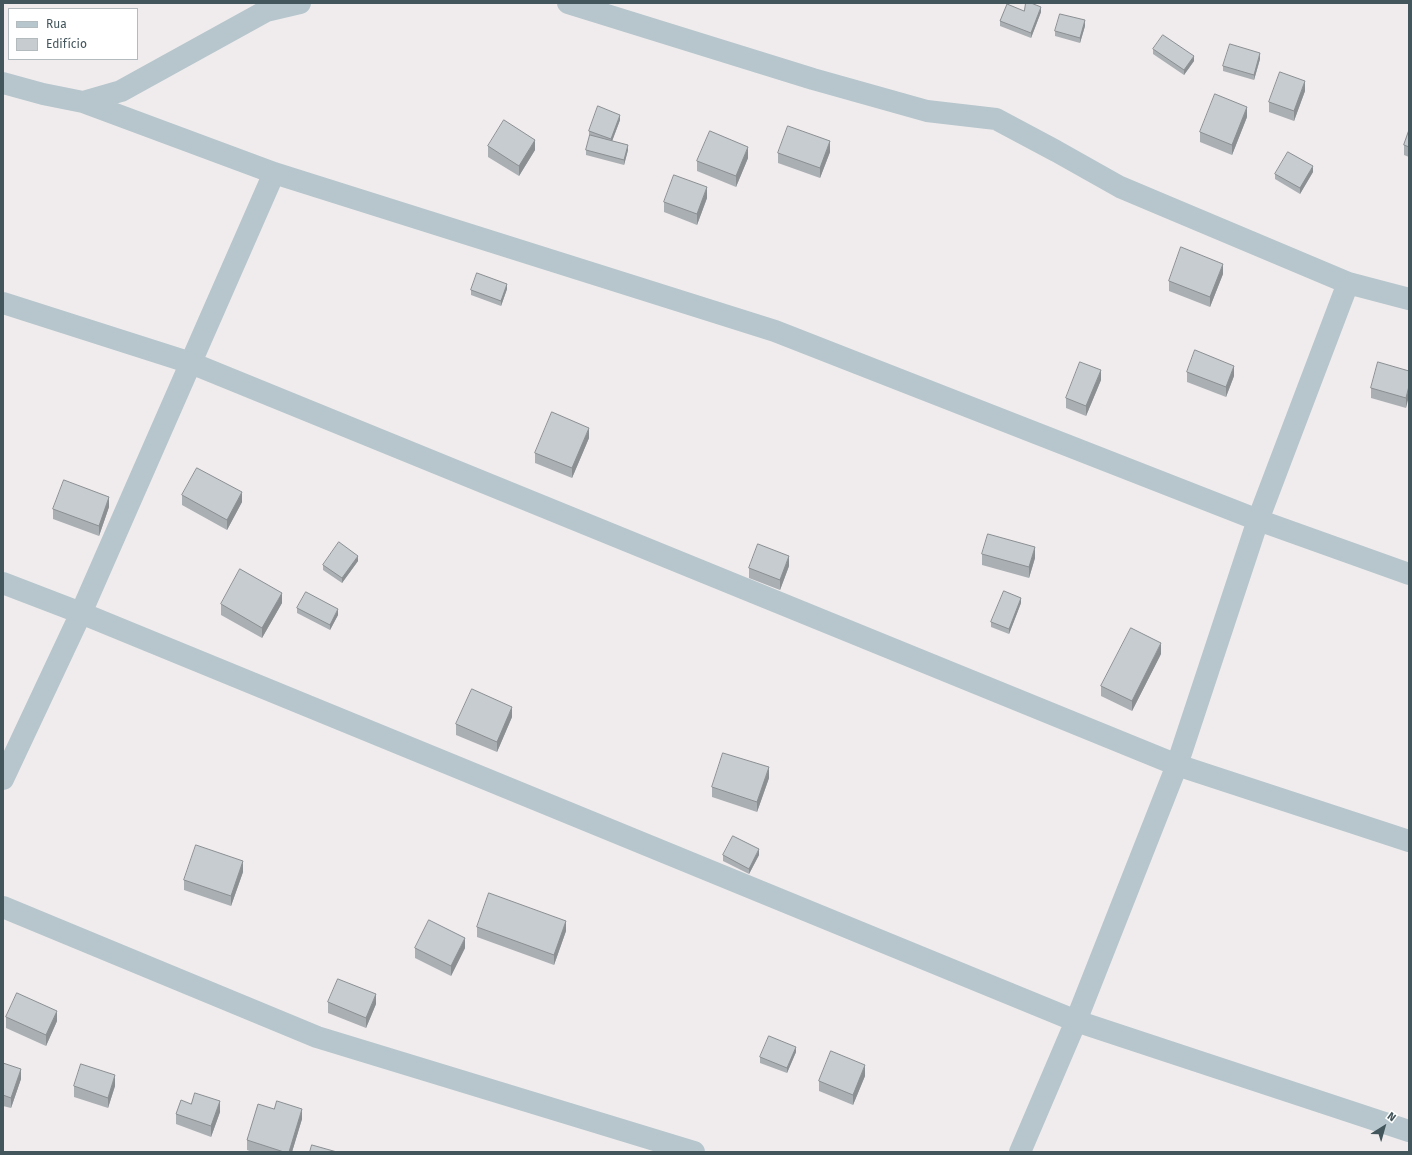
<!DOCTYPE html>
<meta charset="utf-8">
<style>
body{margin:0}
#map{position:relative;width:1412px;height:1155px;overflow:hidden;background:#f0eced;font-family:"Fira Sans",sans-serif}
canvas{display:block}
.frame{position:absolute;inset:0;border:4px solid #43565c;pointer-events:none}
.legend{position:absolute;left:8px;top:8px;width:130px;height:52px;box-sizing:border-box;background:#fff;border:1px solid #b4bbbe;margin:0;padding:5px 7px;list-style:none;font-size:12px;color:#43565c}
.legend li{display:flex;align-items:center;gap:8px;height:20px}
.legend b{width:20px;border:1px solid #b4bbbe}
.north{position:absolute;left:1364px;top:1107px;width:40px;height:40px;-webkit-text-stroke:3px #fff;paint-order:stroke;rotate:37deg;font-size:11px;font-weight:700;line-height:16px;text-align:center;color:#43565c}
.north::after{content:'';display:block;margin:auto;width:14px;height:18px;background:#43565c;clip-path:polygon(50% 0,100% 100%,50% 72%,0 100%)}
</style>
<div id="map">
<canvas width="1412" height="1155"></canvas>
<div class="frame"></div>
<ul class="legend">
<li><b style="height:5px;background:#b6c6cc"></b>Rua</li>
<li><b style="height:11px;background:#c6ccd0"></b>Edifício</li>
</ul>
<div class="north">N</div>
</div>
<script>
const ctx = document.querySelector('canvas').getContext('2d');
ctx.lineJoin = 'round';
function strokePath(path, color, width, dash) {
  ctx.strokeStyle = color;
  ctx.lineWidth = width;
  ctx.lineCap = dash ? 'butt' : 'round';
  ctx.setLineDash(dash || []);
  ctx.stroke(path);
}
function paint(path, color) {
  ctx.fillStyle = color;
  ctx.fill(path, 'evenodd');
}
const minor = new Path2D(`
 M568 3 813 79 927 111 996 119 1056 151 1120 187 1348 283 1409 299
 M3 83 43 94 83 102 121 91 266 11 300 3
 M83 102 274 173 775 331 1258 520 1348 283
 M274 173 81 613 1076 1021 1409 1131
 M3 303 191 363 1177 765 1409 841
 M3 583 81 613 3 779
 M3 907 317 1037 694 1152
 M1020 1152 1076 1021 1177 765 1258 520 1409 574`);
const wall = new Path2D(`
 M1024 11 1041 12 1031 38 1000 26V21Z
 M1085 26 1080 43 1055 36V31Z
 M1153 49 1194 61 1184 75 1153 54Z
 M1260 59 1254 80 1223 71V66Z
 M1305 91 1294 121 1269 112V102Z
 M1247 117 1232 155 1200 142V132Z
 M620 120 612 141 628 150 624 165 586 155V150L590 136H589V131Z
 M1409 130V157L1404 155V145Z
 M488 146 535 150 519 176 488 157Z
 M830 152 820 178 778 163V153Z
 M748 158 736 187 697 171V161Z
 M1313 172 1300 194 1275 179V174Z
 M707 198 697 225 664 212V202Z
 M1223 274 1210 307 1169 291V281Z
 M507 289 501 306 471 295V290Z
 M1409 371 1406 408 1371 398V388Z
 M1187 372 1234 376 1226 397 1187 382Z
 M1101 380 1086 416 1066 408V398Z
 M589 438 572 478 535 463V453Z
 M182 495 242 502 227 530 182 505Z
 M109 507 99 536 53 519V509Z
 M982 554 1035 558 1029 578 982 565Z
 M358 561 342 583 323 570V565Z
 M789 566 780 590 749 578V568Z
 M282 603 262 638 221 615V604Z
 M1021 603 1009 634 991 627V622Z
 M297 608 338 615 330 630 297 613Z
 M1161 654 1132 711 1101 696V686Z
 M512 717 497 752 456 735V724Z
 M769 778 757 812 712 797V787Z
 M723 855H759L749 874 723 861Z
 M243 872 231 906 184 890V880Z
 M477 927 566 931 554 965 477 937Z
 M415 948H465L451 976 415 958Z
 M328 1002 376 1004 366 1028 328 1013Z
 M6 1017 57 1021 46 1046 6 1028Z
 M796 1052 787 1073 760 1063V1057Z
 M3 1063 21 1079 11 1108 3 1106Z
 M865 1076 853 1105 819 1091V1081Z
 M74 1086H115L108 1108 74 1097Z
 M191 1104 220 1112 211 1137 176 1124V1114Z
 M274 1109 302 1119 292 1152H252L247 1150V1140Z`);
const shadedWall = new Path2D(`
 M1041 7V12L1031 38V33Z
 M1085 20V26L1080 43V38Z
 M1260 53V59L1254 80V75Z
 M1194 56V61L1184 75V70Z
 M1305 81V91L1294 121V111Z
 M1247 107V117L1232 155V145Z
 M620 115V120L611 144V139Z
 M535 140V150L519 176V166Z
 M830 141V152L820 178V168Z
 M628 145V150L624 165V160Z
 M748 147V158L736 187V176Z
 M1313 166V172L1300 194V188Z
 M707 187V198L697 225V214Z
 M1223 264V274L1210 307V297Z
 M507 284V289L501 306V301Z
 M1234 366V376L1226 397V387Z
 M1101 370V380L1086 416V406Z
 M1409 386V396L1406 408V398Z
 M589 428V438L572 478V468Z
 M242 492V502L227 530V520Z
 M109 497V507L99 536V526Z
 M1035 547V558L1029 578V567Z
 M358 556V561L342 583V578Z
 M789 556V566L780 590V580Z
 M282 593V603L262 638V628Z
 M1021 598V603L1009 634V629Z
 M338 609V615L330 630V625Z
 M1161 643V654L1132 711V701Z
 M512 707V717L497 752V742Z
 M769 767V778L757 812V802Z
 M759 849V855L749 874V869Z
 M243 861V872L231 906V896Z
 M566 921V931L554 965V955Z
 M465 938V948L451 976V966Z
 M376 994V1004L366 1028V1018Z
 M57 1011V1021L46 1046V1035Z
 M796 1047V1052L787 1073V1068Z
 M865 1065V1076L853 1105V1095Z
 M21 1069V1079L11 1108V1098Z
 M115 1075V1086L108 1108V1098Z
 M220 1101V1112L211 1137V1126Z
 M302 1109V1119L292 1152H289Z`);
const building = new Path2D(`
 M1026 3H1031L1041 7 1031 33 1000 21 1007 4 1024 11Z
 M1060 14 1085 20 1080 38 1055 31Z
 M1163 35 1194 56 1184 70 1153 49Z
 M1230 44 1260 53 1254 75 1223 66Z
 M1280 72 1305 81 1294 111 1269 102Z
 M1215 94 1247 107 1232 145 1200 132Z
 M598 106 620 115 611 139 589 131Z
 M504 120 535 140 519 166 488 146Z
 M788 126 830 141 820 168 778 153Z
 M1409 130V147L1404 145Z
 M710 131 748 147 736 176 697 161Z
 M590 135 628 145 624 160 586 150Z
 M1288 152 1313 166 1300 188 1275 174Z
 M674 175 707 187 697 214 664 202Z
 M1181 247 1223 264 1210 297 1169 281Z
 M477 273 507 284 501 301 471 290Z
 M1195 350 1234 366 1226 387 1187 372Z
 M1080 362 1101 370 1086 406 1066 398Z
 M1378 362 1409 371V386L1406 398 1371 388Z
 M552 412 589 428 572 468 535 453Z
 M197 468 242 492 227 520 182 495Z
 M64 480 109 497 99 526 53 509Z
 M988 534 1035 547 1029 567 982 554Z
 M339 542 358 556 342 578 323 565Z
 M758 544 789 556 780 580 749 568Z
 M240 569 282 593 262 628 221 604Z
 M1004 591 1021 598 1009 629 991 622Z
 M306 592 338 609 330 625 297 608Z
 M1131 628 1161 643 1132 701 1101 686Z
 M472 689 512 707 497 742 456 724Z
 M723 753 769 767 757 802 712 787Z
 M733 836 759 849 749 869 723 855Z
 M196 845 243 861 231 896 184 880Z
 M489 893 566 921 554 955 477 927Z
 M429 920 465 938 451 966 415 948Z
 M338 979 376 994 366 1018 328 1002Z
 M17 993 57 1011 46 1035 6 1017Z
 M769 1036 796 1047 787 1068 760 1057Z
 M831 1051 865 1065 853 1095 819 1081Z
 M3 1063 21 1069 11 1098 3 1095Z
 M81 1064 115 1075 108 1098 74 1086Z
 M195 1093 220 1101 211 1126 176 1114 181 1100 191 1104Z
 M277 1101 302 1109 289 1152H284L247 1140 258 1104 274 1109Z
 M312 1145 337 1152H310Z`);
strokePath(minor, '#b6c6cc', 22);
paint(wall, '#aaafb3');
paint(shadedWall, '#8b8f92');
paint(building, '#c6ccd0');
strokePath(building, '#8b8f92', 1);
</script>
